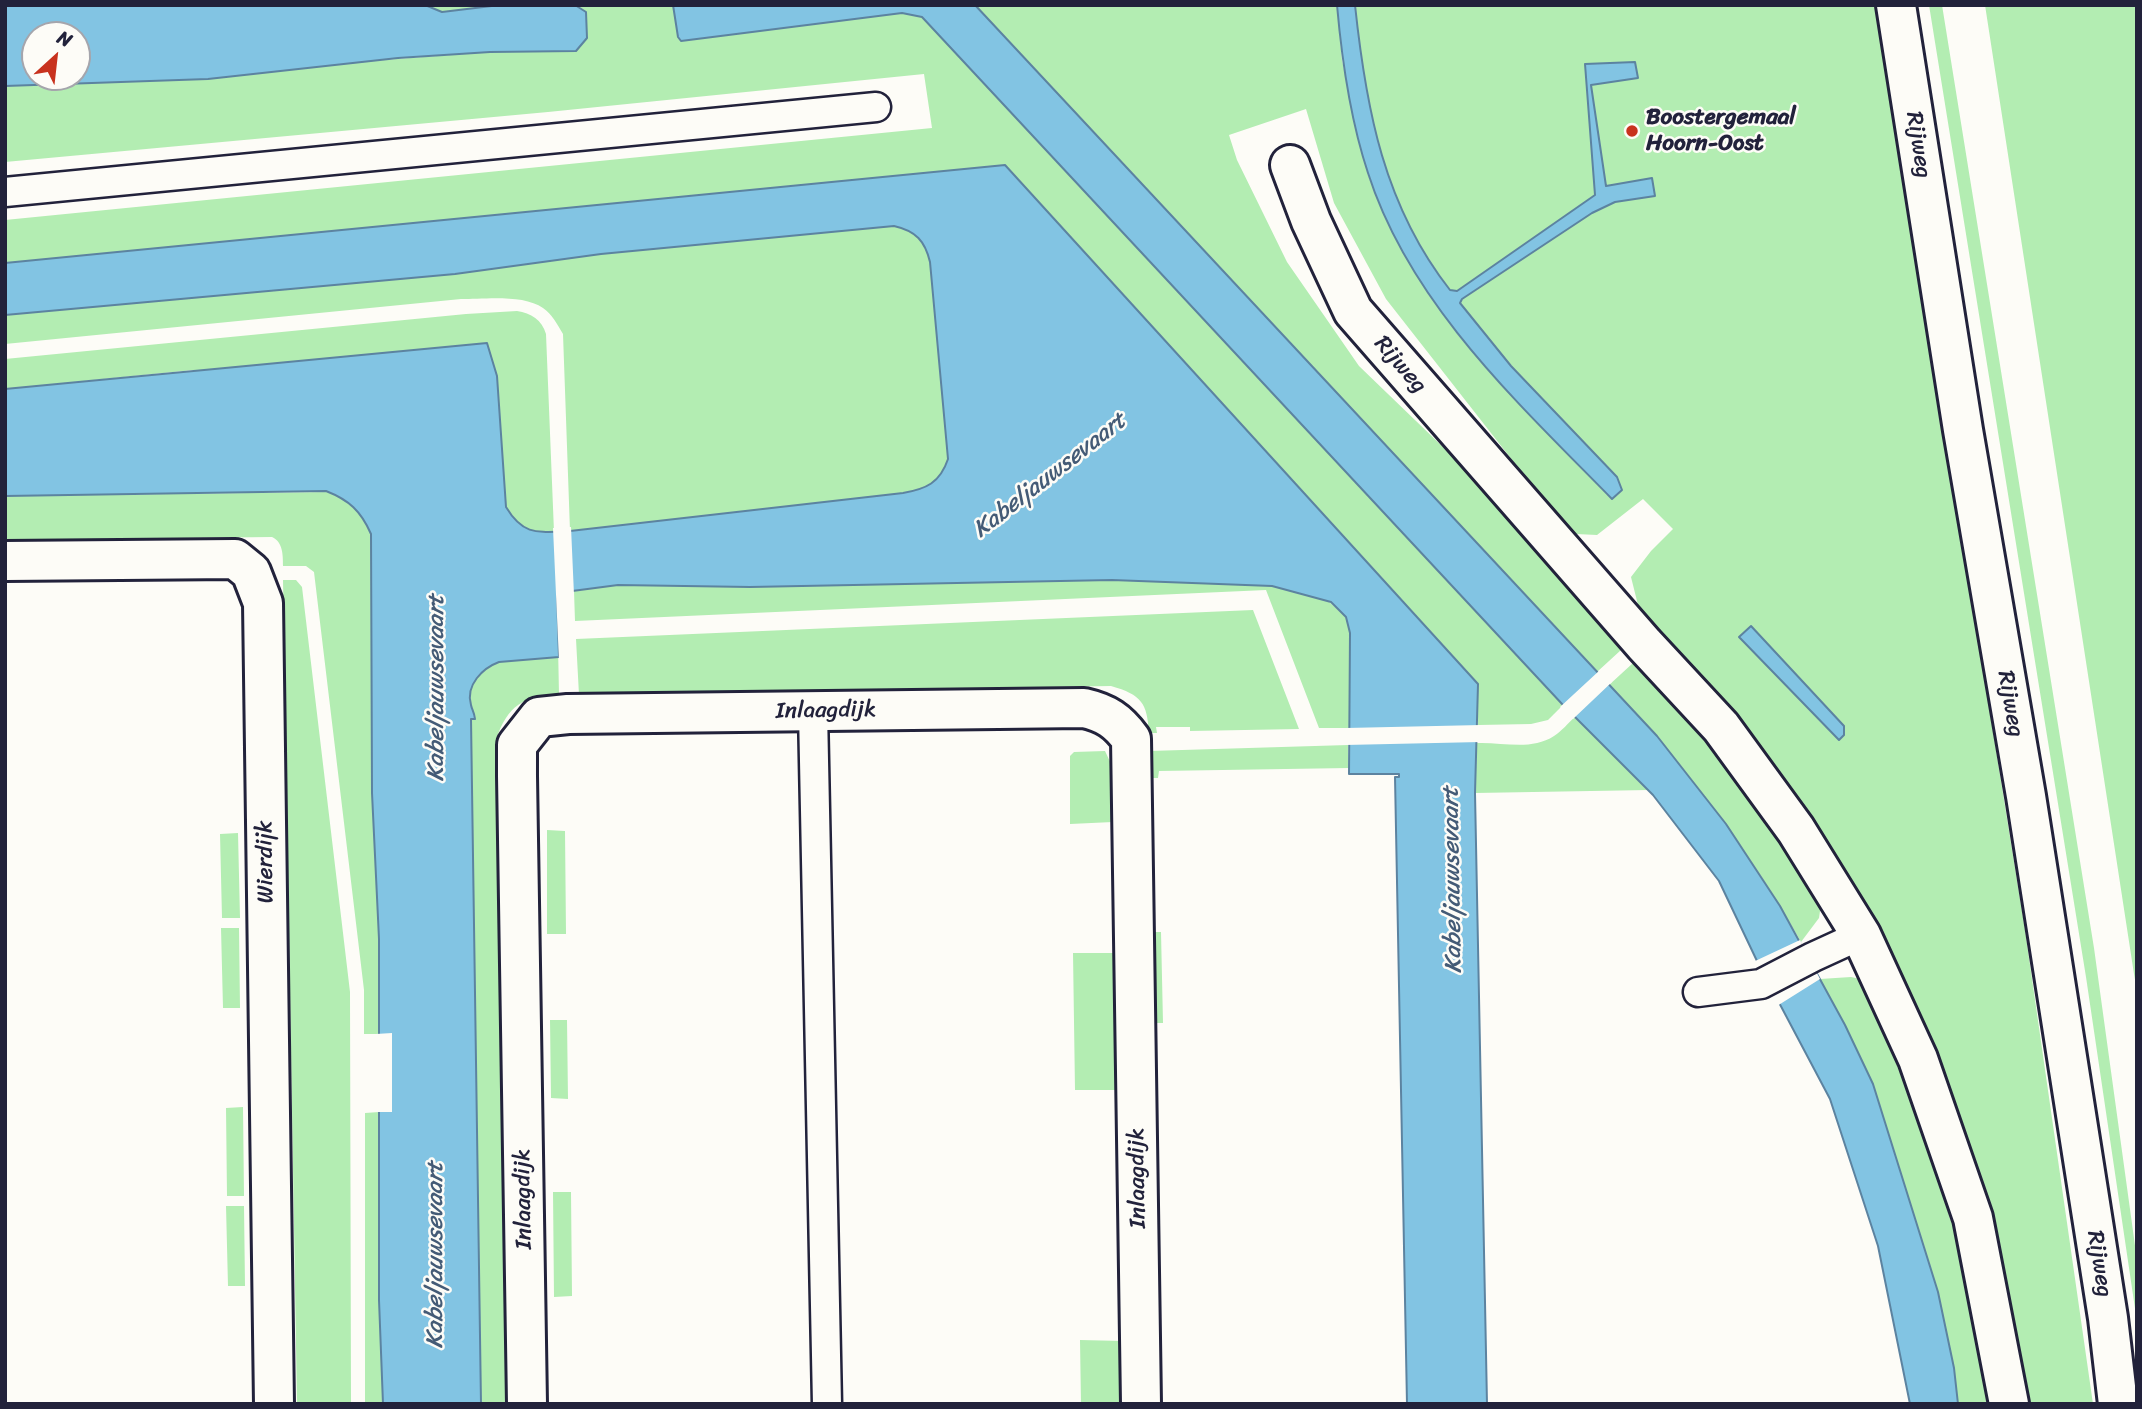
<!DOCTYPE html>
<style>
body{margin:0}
#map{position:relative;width:2142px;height:1409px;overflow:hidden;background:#fdfcf7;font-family:Sriracha,sans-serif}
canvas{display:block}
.frame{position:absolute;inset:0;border:7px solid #22223b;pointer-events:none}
.north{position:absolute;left:21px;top:21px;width:70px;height:70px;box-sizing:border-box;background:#fdfcf7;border:2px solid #a5a5ac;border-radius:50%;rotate:27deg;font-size:19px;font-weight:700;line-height:28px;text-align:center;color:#22223b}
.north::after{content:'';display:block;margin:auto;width:24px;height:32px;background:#c8321e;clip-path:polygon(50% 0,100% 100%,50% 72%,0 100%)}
</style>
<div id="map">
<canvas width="2142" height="1409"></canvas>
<div class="frame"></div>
<div class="north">N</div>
</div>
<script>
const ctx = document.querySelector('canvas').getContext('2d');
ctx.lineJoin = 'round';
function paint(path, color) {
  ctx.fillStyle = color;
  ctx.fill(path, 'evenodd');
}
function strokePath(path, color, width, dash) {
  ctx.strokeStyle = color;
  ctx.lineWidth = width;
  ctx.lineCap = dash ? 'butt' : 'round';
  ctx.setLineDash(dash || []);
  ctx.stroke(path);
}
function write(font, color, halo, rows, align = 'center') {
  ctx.font = font + ' Sriracha,sans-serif';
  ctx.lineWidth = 5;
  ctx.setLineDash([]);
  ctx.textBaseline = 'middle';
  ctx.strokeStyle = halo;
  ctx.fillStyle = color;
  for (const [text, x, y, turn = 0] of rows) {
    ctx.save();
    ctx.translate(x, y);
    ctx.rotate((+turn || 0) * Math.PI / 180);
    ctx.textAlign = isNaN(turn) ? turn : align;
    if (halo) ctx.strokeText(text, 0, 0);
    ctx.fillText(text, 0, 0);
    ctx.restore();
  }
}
const green = new Path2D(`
 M425 5H500L442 12Z
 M575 5H673L678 37 902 13 922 17 1563 705 1548 720 1531 724 1478 725V684L1005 165 5 263V220L932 128 924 74 548 112 5 162V86L49 85 517 50 586 12Z
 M975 5H1337L1342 60 1359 141 1368 175 1381 208 1429 295 1459 336 1483 363 1612 498 1511 366 1460 303 1462 299 1591 213 1615 202 1654 196 1652 178 1606 187 1591 85 1638 78 1585 64 1595 195 1457 291 1450 290C1382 199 1366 115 1355 5H1876L2025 930 2093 1404H2023L1848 879 1764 753 1638 605 1631 577 1651 551 1673 529 1643 499 1597 535 1576 534 1527 479 1386 299 1334 203 1306 109 1229 135 1237 160 1287 262 1359 366 1501 503 1624 641 1621 650 1597 672Z
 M1929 5H1942L2094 948 2137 1260V1322L2086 977Z
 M1985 5H2137V991L2134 974Z
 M895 226C916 231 925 241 930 262L948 459C940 483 926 489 903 493L570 531 563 334C557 324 552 314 543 308 524 294 484 299 461 299L5 344V315L455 274 601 254Z
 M517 311C531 313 542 320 546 334L554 532 529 531 521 527 506 507 497 376 193 370 5 389V359L466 314Z
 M349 489 376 520 397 1404H365V1113L379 1112V1034H364V990L314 572 306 566H283C283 555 283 542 272 537L5 540V496L329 492Z
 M283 580H296L302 587 350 992 351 1404H297Z
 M1112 580 1272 586 1327 600 1346 617 1349 625V728H1319L1266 590 575 621 574 591 618 585Z
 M557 593 559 695C524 695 507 706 496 740L507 1404H481L471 719H474L471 709 466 654Z
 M1253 610 1299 729 1190 731V727H1156L1157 733H1149C1147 703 1142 695 1111 686L579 695 576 639Z
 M1633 663 1635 666 1646 667 1703 733 1768 819 1821 904 1819 918 1801 942C1748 848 1683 763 1609 685Z
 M1575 717 1649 790 1475 793 1477 743C1503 742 1531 751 1554 736 1562 731 1568 723 1575 717Z
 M1348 745 1349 768 1159 771 1158 778H1150L1149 751Z
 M1105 751 1113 768V822L1070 824V756L1074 752Z
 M547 830 565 831 566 934H547Z
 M238 833 240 918H222L220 834Z
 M221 928H239L240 1008H223Z
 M1152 932H1161L1163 1023H1153Z
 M1073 953H1116L1118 1090H1075Z
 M1851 977 1860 979 1865 985 1894 1049 1933 1156 1950 1219 1955 1227 1970 1298 1987 1401 1985 1404H1958L1954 1368 1873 1084 1820 979Z
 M550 1020H567L568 1099 551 1098Z
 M243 1107 244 1196H227L226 1108Z
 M553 1192H571L572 1296 554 1297Z
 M226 1206H244L245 1286H228Z
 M1080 1340 1123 1341 1124 1404H1081Z`);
const water = new Path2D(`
 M5 5H425L442 12 500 5H575L586 12 587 38 576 51 490 52 398 58 208 79 5 86ZM35 35H77V77H35Z
 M673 5H975L1657 736 1726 824 1780 906 1845 1025 1873 1084 1938 1292 1954 1368 1958 1404H1910L1878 1246 1830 1099 1757 961 1719 881 1653 795 1563 705 922 17 902 13 681 41 678 37Z
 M1337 5H1355C1366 109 1384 206 1450 290L1457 291 1595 195 1585 64 1635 62 1638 78 1591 85 1606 186 1652 178 1655 196 1615 202 1592 213 1462 299 1460 303 1511 366 1617 477 1622 490 1612 499C1518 403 1410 304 1368 173 1350 119 1342 62 1337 5Z
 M1005 165 1478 684 1475 793 1487 1404H1407L1395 777H1399V774H1349L1350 633 1346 617 1331 602 1272 586 1112 580 750 587 618 585 557 593 559 657 499 662C483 668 465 685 471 705 472 710 474 711 475 719H471L481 1404H383L379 1300V939L372 793 371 534C361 511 349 500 326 491L5 496V389L487 343 497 376 506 507C524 537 539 532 570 531L903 493C926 489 940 483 948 459L930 262C925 241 916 231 894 226L601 254 455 274 5 315V263Z
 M1751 626 1844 726V735L1839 740 1739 637Z`);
const pier = new Path2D(`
 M571 527 574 595 560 596 563 657 559 661 553 528Z
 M1600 670 1612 682 1573 719 1560 707Z
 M1481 725V742L1345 745 1346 728Z
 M1800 940 1820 979 1777 1006 1753 962Z
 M392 1033V1112H376V1034Z`);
const lane = new Path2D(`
 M5 192 876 107
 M813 711 827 1404
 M1698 992 1761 984 1813 957 1861 935`);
const street = new Path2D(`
 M1290 165 1311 221 1353 311 1644 644 1721 727 1796 830 1861 935 1918 1059 1973 1218 2009 1404
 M5 561 235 559 251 572 263 603 274 1404
 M527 1404 517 776V745L539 717 568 714 1084 708C1106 713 1118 721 1131 739L1141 1404`);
const secondary = new Path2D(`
 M1896 5 1963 430 2026 796 2108 1318 2118 1404`);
const markers = [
 [1632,131,7,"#c8321e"]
];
const poiNames = [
 ["Boostergemaal",1646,118],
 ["Hoorn-Oost",1646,144]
];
const streetNames = [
 ["Rijweg",1918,145,81],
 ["Rijweg",1400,365,49],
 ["Rijweg",2010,704,80],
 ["Inlaagdijk",826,711,-1],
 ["Wierdijk",266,862,-91],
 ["Inlaagdijk",1138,1178,-91],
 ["Inlaagdijk",524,1199,-91],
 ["Rijweg",2099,1264,81]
];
const waterNames = [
 ["Kabeljauwsevaart",1050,476,-38],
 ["Kabeljauwsevaart",437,688,-90],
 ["Kabeljauwsevaart",1453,880,-91],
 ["Kabeljauwsevaart",436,1255,-90]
];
paint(green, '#b3edb2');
paint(water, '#82c4e3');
strokePath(water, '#5c83a0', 2);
paint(pier, '#fdfcf7');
strokePath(lane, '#22223b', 33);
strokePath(street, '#22223b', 44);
strokePath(secondary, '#22223b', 44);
strokePath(lane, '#fdfcf7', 28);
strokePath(street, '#fdfcf7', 38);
strokePath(secondary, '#fdfcf7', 38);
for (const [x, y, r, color] of markers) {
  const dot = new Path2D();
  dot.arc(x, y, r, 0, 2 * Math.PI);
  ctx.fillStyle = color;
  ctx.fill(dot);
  strokePath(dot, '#fdfcf7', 2.5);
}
write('bold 23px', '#22223b', '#fdfcf7', poiNames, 'left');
write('23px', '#22223b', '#fdfcf7', streetNames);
write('italic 24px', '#445b76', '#fdfcf7', waterNames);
</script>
